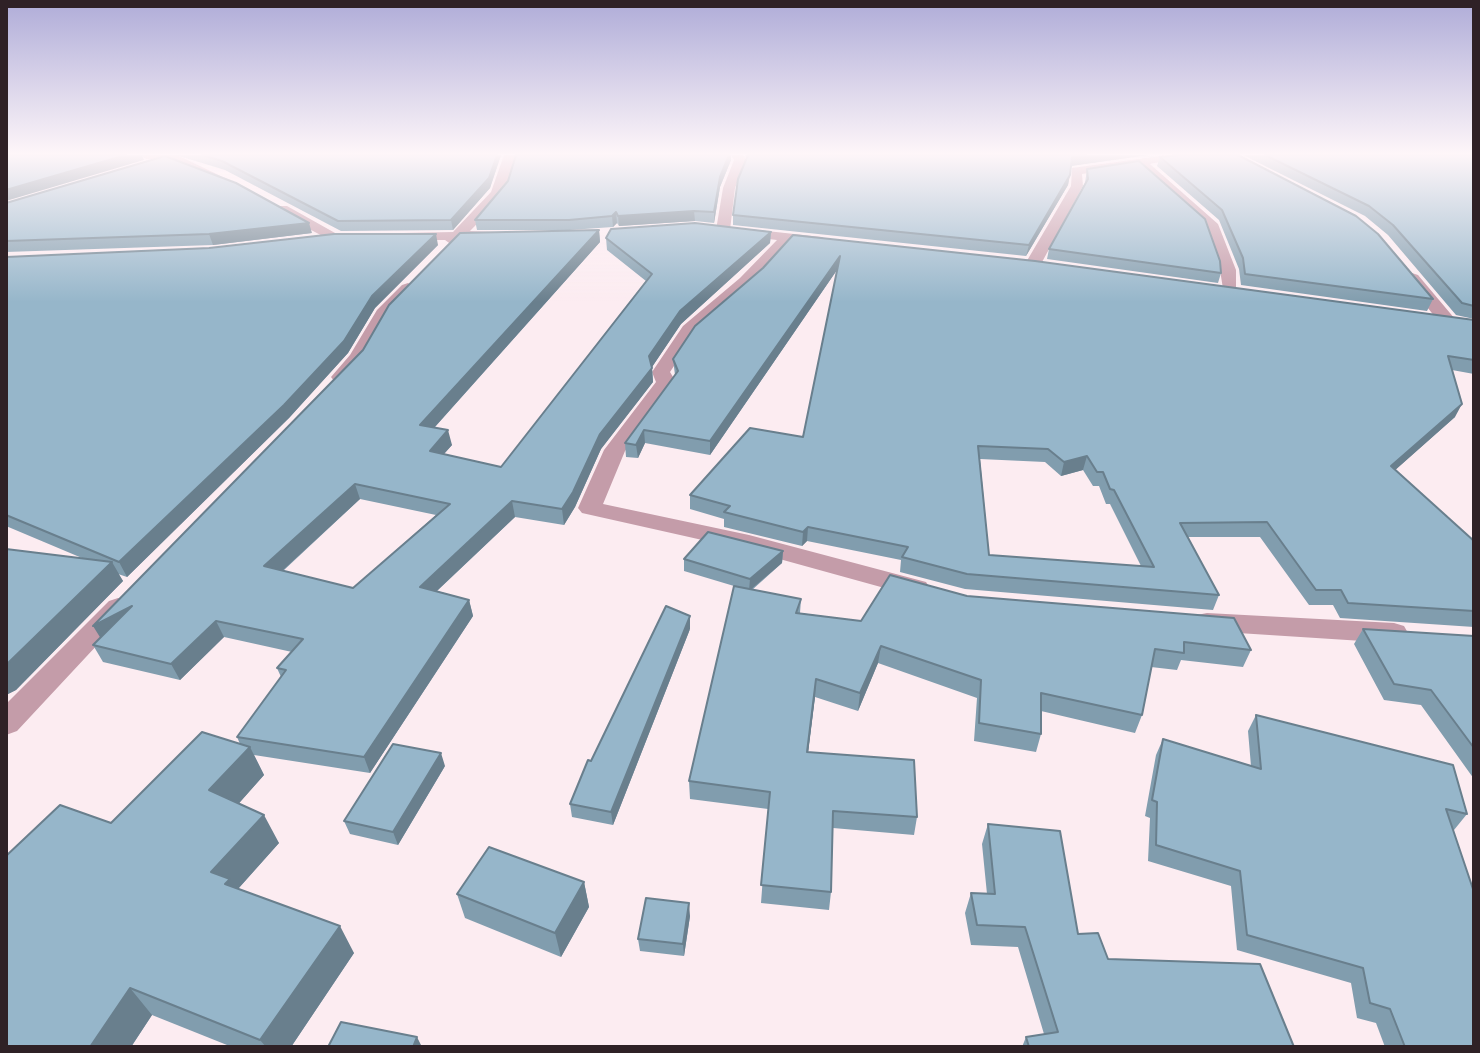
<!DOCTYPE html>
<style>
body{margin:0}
#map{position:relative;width:1480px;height:1053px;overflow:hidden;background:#fcecf1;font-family:Lato,sans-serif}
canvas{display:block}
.frame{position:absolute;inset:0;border:8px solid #2f2126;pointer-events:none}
</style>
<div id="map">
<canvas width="1480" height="1053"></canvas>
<div class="frame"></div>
</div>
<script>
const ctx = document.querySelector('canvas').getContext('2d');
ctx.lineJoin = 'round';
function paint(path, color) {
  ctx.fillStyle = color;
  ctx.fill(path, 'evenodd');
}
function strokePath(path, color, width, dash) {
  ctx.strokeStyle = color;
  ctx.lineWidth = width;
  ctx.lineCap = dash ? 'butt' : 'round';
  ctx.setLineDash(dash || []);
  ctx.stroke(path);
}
const street = new Path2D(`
 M140 155H177L252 191 241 194 170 160 146 159Z
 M504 155H516C511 188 493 208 470 231L496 232V238L461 240 452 245 445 240H398V234L403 233 453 232 491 192Z
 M731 155H743L746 160 735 188 730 230 723 234 716 230 723 188 734 160Z
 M1168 155H1198L1150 164 1218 224 1236 270V295H1224L1220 270 1205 226 1138 166 1082 174 1083 186 1041 264 1038 267H1028L1025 264 1071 186 1072 168Z
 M277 206H287L344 238 342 241H332L277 212Z
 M739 228 822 237 829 241 822 245 791 242 752 284 695 334 670 372 676 382 625 451 603 504 749 535 926 582 930 588 926 594 917 597 747 550 582 513 578 508 604 450 656 382 652 372 683 326 740 278 777 240 734 235 732 232Z
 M1412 273 1418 275 1455 319 1458 323 1455 327H1443L1404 278Z
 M408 283 416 288 390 316 367 358 348 381H334L331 377 350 355 377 310 402 285Z
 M118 598 127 601 131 607 127 613 17 731 6 735V704L109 601Z
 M1207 613 1394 623 1404 626 1408 633 1404 640 1394 643 1207 631 1197 629 1193 622 1197 615Z`);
const wall = new Path2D(`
 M176 155H501L490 188 453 230 341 231 225 170Z
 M745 155H1148L1071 166 1068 185 1026 256 733 225V215L747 158Z
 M1243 155H1474V319L1456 315 1388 235 1365 216Z
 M1160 157 1433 299 1427 311 1241 285 1239 269 1219 220 1157 166Z
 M516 159 731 160 720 187 714 223 695 221 619 226 617 223 613 227 570 230H477L475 220 508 181Z
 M1087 169 1221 273 1218 283 1047 259 1049 249 1085 183Z
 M6 203 312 233 213 245 6 252Z
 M599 230 600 242 435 427 452 445 444 454 501 467 646 281 607 250 606 238 771 232 770 243 681 324 652 367 653 382 601 449 575 507 564 525 515 517 437 591 469 600 473 616 370 773 254 755 264 775 239 803 279 843 238 889 354 953 291 1047H232L152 1015 131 1047 111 823 240 744 237 737 281 677 277 668 292 652 224 637 180 680 103 662 93 645ZM360 499 436 515 353 588 283 571Z
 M793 235 1474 320V374L1452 370 1455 417 1395 470 1474 541V627L1340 618 1333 605H1309L1260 537H1188L1219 595 1213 610 965 589 900 572 901 560 807 541 802 546 724 527V519L690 509V495L803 437 837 270 710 455 645 443 638 458 626 457 625 443 675 375 673 359 763 268ZM980 459 1045 462 1061 476 1083 470 1093 486H1099L1106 504H1110L1141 566 989 555Z
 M438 245 375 308 348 353 289 418 127 577 118 574 123 581 16 690 6 695V549L82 558 6 526V257Z
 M783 551 782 563 752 590 801 599 800 613 861 621 967 596 1251 650 1243 667 1181 660 1177 670 1151 667 1142 715 1135 733 1041 711V734L1036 752 974 741 977 698 878 663 858 711 815 697 808 752 917 817 914 835 833 828 831 892 829 910 761 903 768 809 690 799 689 781 734 586 684 571V559Z
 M690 629 613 825 572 817 570 804 591 761Z
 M1363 629 1474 636V779L1421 705 1384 700 1354 644Z
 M1256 715 1467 814 1454 830H1453L1474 1047H1385L1376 1023 1357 1018 1351 983 1237 950 1231 886 1148 861 1150 818 1145 816 1156 755 1163 739 1251 766 1248 731Z
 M445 766 398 845 350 834 344 821Z
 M988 824 1078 934 1108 959 1294 1047H1022L1026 1037 1044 1034 1018 947 971 945 965 913 971 893 987 894 982 844Z
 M584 882 589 907 561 957 465 918 457 894Z
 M690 916 684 956 640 951 638 939Z`);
const shadedWall = new Path2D(`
 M126 155H142L144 160 6 201V190Z
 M497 155H501L490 188 453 230 451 220Z
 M729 155H731V160L720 187 714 223V212L720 177Z
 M1086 155H1148L1070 166 1072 157Z
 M1070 175 1068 185 1026 256 1029 245Z
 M694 211 695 221 619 226 618 216Z
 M616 212 617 223 613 227 612 216Z
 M309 223 312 233 213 245 209 234Z
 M599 230 600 242 424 439 420 425Z
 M771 232 770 243 681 324 650 370 652 368 653 382 601 449 575 507 564 525 562 509 600 434 649 356 680 311Z
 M436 234 438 245 375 308 348 353 289 418 127 577 119 562 372 296Z
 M840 256 839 267 710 455V441Z
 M1462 404 1455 417 1384 480 1391 466Z
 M448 430 452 445 433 466 430 451Z
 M644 430 645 443 638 458 636 445Z
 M1087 456 1083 470 1061 476 1064 462Z
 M355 484 360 499 270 582 264 566Z
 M512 501 515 517 424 603 420 587Z
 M808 527 807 541 802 546 803 532Z
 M783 551 782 563 749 591 750 579Z
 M112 562 123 581 16 690 6 695V665Z
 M469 600 473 616 370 773 364 757Z
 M132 606 103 642 93 626Z
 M690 616V629L613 825 611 812Z
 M216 621 224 637 180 680 171 664Z
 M881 646 878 663 858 711 860 693Z
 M816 679 815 697 806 770 807 752Z
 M250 747 264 775 226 818 209 790Z
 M441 753 445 766 398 845 393 832Z
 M264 815 279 843 237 890 247 906 211 872Z
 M584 882 589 907 561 957 555 933Z
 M689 903 690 916 684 956 683 944Z
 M340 926 354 953 291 1047H266L260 1040Z
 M130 988 152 1015 131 1047H90Z
 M417 1037 422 1047H413Z`);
const building = new Path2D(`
 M6 155H126L6 190Z
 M202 155H497L489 178 451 220 338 221 222 161Z
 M516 155H729L720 177 714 212 694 211 618 216 616 212 612 216 569 220H475L508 181Z
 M748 155H1086L1072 157 1070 175 1029 245 733 215 738 179Z
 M1178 155H1238L1356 216 1378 234 1433 299 1245 274 1243 258 1222 210 1160 157Z
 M1265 155H1474V306L1462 303 1393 225 1369 206Z
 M165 156 236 183 309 223 209 234 6 241V203Z
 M1139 161 1205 219 1220 261 1221 273 1049 249 1088 179 1087 169Z
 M695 223 771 232 680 311 649 356 652 368 600 434 573 492 562 509 512 501 420 587 469 600 364 757 237 737 286 670 277 668 303 639 216 621 171 664 93 645 132 606 93 626 363 350 389 305 460 233 599 230 420 425 448 430 430 451 501 467 652 274 606 238 611 229ZM355 484 450 504 353 588 264 566Z
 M334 234H436L372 296 344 341 284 405 119 562 6 515V257L209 248Z
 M793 235 1035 261 1474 320V360L1448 356 1462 404 1391 466 1474 541V611L1348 603 1341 590H1316L1267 522 1180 523 1219 595 967 574 902 557 908 547 808 527 803 532 724 512 730 506 690 495 750 428 803 437 840 256 710 441 644 430 636 445 625 443 678 371 673 359 695 326 763 268ZM978 446 1048 449 1064 462 1087 456 1097 472H1103L1110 489 1114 490 1154 567 989 555Z
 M708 532 783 551 750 579 684 559Z
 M6 549 112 562 6 665Z
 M890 575 967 596 1234 618 1251 650 1184 642V653L1155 649 1142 715 1041 693V734L979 723 981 680 881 646 860 693 816 679 807 752 914 760 917 817 833 811 831 892 761 885 770 792 689 781 734 586 801 599 796 613 861 621Z
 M666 606 690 616 611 812 570 804 588 760 591 761Z
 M1363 629 1474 636V748L1431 690 1394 684Z
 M1256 715 1453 765 1467 814 1446 809 1474 892V1047H1405L1390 1009 1370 1003 1363 968 1247 935 1240 871 1156 845 1157 802 1152 800 1163 739 1261 769Z
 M202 732 250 747 209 790 264 815 211 872 230 879 225 884 340 926 260 1040 130 988 90 1047H6V856L60 805 111 823Z
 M393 744 441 753 393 832 344 821Z
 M988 824 1060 831 1078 934 1098 933 1108 959 1260 964 1294 1047H1029L1026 1037 1058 1032 1025 927 977 925 971 893 995 894Z
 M489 847 584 882 555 933 457 894Z
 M646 898 689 903 683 944 638 939Z
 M341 1022 417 1037 413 1047H328Z`);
paint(street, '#c49ca9');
paint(wall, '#819dae');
paint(shadedWall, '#697f8d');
paint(building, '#96b6ca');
strokePath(building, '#697f8d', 2);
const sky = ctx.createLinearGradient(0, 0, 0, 302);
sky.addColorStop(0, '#afacd8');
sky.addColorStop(0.51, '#fef6f9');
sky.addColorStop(1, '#fef6f900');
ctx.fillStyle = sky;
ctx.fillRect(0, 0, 1480, 302);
</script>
